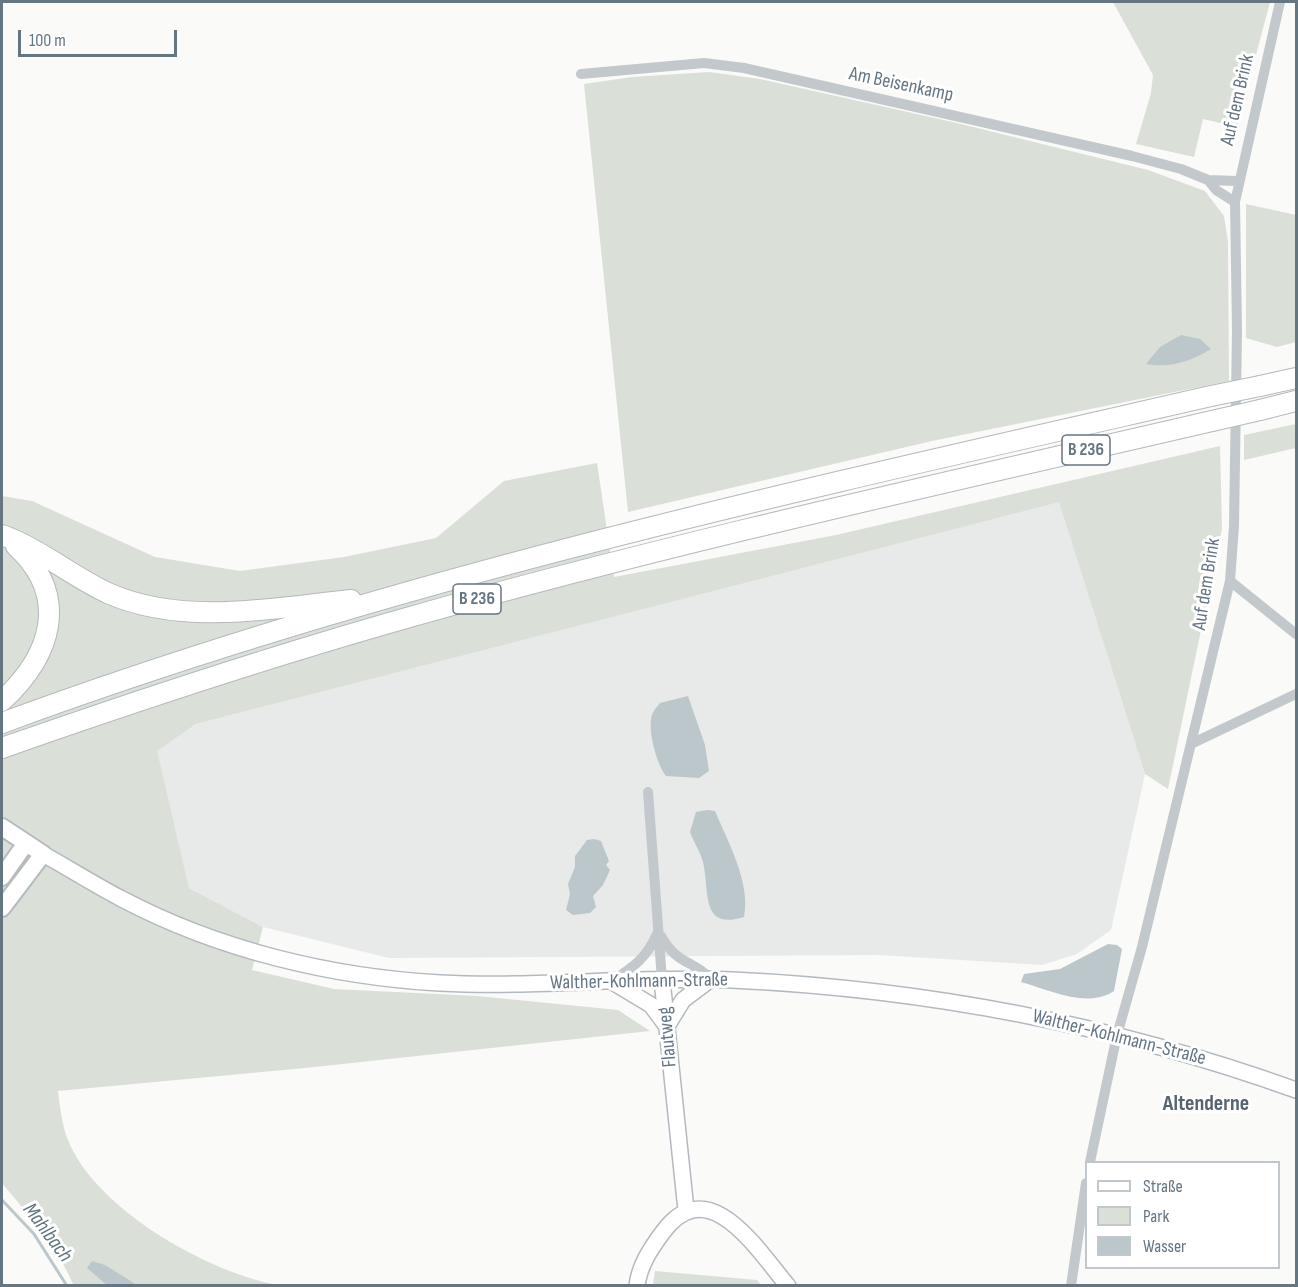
<!DOCTYPE html>
<meta charset="utf-8">
<style>
body{margin:0}
#map{position:relative;width:1298px;height:1287px;overflow:hidden;background:#fafaf8;font-family:"Sofia Sans Condensed",sans-serif}
canvas{display:block}
.frame{position:absolute;inset:0;border:3px solid #657683;pointer-events:none}
.legend{position:absolute;left:1085px;top:1161px;width:195px;height:108px;box-sizing:border-box;background:#fff;border:2px solid #c1c8cd;margin:0;padding:8px 10px;list-style:none;font-size:18px;color:#657683}
.legend li{display:flex;align-items:center;gap:12px;height:30px}
.legend b{width:30px;border:2px solid #c1c8cd}
.scale{position:absolute;left:18px;top:30px;width:159px;height:27px;box-sizing:border-box;border:3px solid #657683;border-top:0;padding-left:8px;font-size:18px;line-height:21px;white-space:nowrap;color:#657683;-webkit-text-stroke:4px #fff;paint-order:stroke}
</style>
<div id="map">
<canvas width="1298" height="1287"></canvas>
<div class="frame"></div>
<ul class="legend">
<li><b style="height:8px;background:#fff"></b>Straße</li>
<li><b style="height:16px;background:#dadfd7"></b>Park</li>
<li><b style="height:16px;background:#bbc7cb"></b>Wasser</li>
</ul>
<div class="scale">100 m</div>
</div>
<script>
const ctx = document.querySelector('canvas').getContext('2d');
ctx.lineJoin = 'round';
function paint(path, color) {
  ctx.fillStyle = color;
  ctx.fill(path, 'evenodd');
}
function strokePath(path, color, width, dash) {
  ctx.strokeStyle = color;
  ctx.lineWidth = width;
  ctx.lineCap = dash ? 'butt' : 'round';
  ctx.setLineDash(dash || []);
  ctx.stroke(path);
}
function write(font, color, halo, rows, align = 'center') {
  ctx.font = font + ' "Sofia Sans Condensed",sans-serif';
  ctx.lineWidth = 6;
  ctx.setLineDash([]);
  ctx.textBaseline = 'middle';
  ctx.strokeStyle = halo;
  ctx.fillStyle = color;
  for (const [text, x, y, turn = 0] of rows) {
    ctx.save();
    ctx.translate(x, y);
    ctx.rotate((+turn || 0) * Math.PI / 180);
    ctx.textAlign = isNaN(turn) ? turn : align;
    if (halo) ctx.strokeText(text, 0, 0);
    ctx.fillText(text, 0, 0);
    ctx.restore();
  }
}
const built = new Path2D(`
 M1059 501 1145 774 1111 930 1077 954 1042 965 879 955 389 958 263 927 189 888 156 751 196 724Z`);
const green = new Path2D(`
 M1113 2H1270L1237 127 1203 119 1194 157 1136 144 1151 93 1153 75Z
 M709 72 760 79 957 123 1148 170 1205 191 1224 216 1228 242 1229 381 932 441 628 512 584 84 632 77Z
 M1246 204 1296 215V342L1277 347 1246 338Z
 M1296 424V448L1244 460V435Z
 M1220 446 1222 529 1168 789 1145 774 1059 502 196 724 157 751 189 888 263 927 252 970 334 989 477 996 618 1010 650 1031 305 1068 58 1091C60 1106 62 1126 68 1140 95 1209 209 1273 278 1285L74 1286C57 1246 29 1216 2 1183V496L32 501 155 557 240 571 344 557 436 538 504 481 597 463 614 577 836 535Z
 M655 1271 757 1280 761 1285H653Z`);
const water = new Path2D(`
 M1181 335 1200 339 1211 349C1189 362 1171 368 1146 364L1160 347Z
 M688 696 705 745 709 771 699 778 666 776C657 765 647 730 652 715 653 711 657 707 660 703Z
 M707 810 715 811C728 842 751 883 744 917 702 930 709 895 704 867 703 856 694 843 690 832L696 812Z
 M594 839 601 841 609 861 606 865 610 870 603 885 593 896 596 907 590 913 573 915 566 910 570 894 568 884 575 867V856L587 840Z
 M1108 944 1117 945 1122 949 1114 991C1087 1009 1050 990 1021 982L1024 974 1060 969Z
 M92 1261 105 1265 137 1285H107L87 1268Z`);
const stream = new Path2D(`
 M2 1200 34 1234 67 1286`);
const street = new Path2D(`
 M581 74 704 63 744 68 1132 156 1181 169 1208 180 1238 181
 M1208 180 1216 190 1235 202
 M1230 581 1296 634
 M1193 743 1296 694
 M648 792 662 980
 M661 936C678 966 692 959 711 979
 M613 980C634 967 647 957 657 934
 M1090 1162 1117 1035 1142 947 1230 581 1234 526 1237 331 1235 202 1280 2
 M1071 1286 1086 1183`);
const secondary = new Path2D(`
 M43 854C70 869 95 885 122 899 219 950 331 977 440 983 537 988 635 976 732 980 925 989 1115 1025 1296 1090
 M662 980 686 1210
 M611 981 651 1005 665 1024
 M667 1026 683 1000 711 979
 M637 1286C639 1266 651 1248 663 1232 709 1170 758 1251 788 1286`);
const primary = new Path2D(`
 M2 827 43 854 2 908
 M2 877 26 843`);
const highway = new Path2D(`
 M1260 386 1296 378
 M1260 410 1296 401
 M2 535C41 549 72 577 110 594 185 626 273 608 351 600
 M2 701C51 656 71 597 16 546
 M2 723C394 578 804 489 1211 396
 M2 748C136 701 272 656 410 617 675 542 944 483 1212 421`);
const highwayBridge = new Path2D(`
 M1211 396 1260 386
 M1212 421 1260 410`);
const shields = [
 [1086,450,48],
 [477,599,48]
];
const shieldNames = [
 ["B 236",1086,450],
 ["B 236",477,599]
];
const streetNames = [
 ["Am Beisenkamp",901,85,12],
 ["Auf dem Brink",1238,100,-77],
 ["Auf dem Brink",1207,584,-81],
 ["Walther-Kohlmann-Straße",639,982,-1],
 ["Flautweg",668,1037,-95],
 ["Walther-Kohlmann-Straße",1119,1038,14]
];
const waterNames = [
 ["Mahlbach",47,1233,53]
];
const quarterNames = [
 ["Altenderne",1206,1104]
];
paint(built, '#e8e9e9');
paint(green, '#dadfd7');
paint(water, '#bbc7cb');
strokePath(stream, '#bbc7cb', 3);
strokePath(secondary, '#b3babf', 18);
strokePath(primary, '#b5babe', 20);
strokePath(highway, '#b4b9bd', 22);
strokePath(street, '#c3c8cc', 10);
strokePath(secondary, '#fff', 15);
strokePath(primary, '#fff', 16);
strokePath(highway, '#fff', 20);
strokePath(highwayBridge, '#b4b9bd', 22, []);
strokePath(highwayBridge, '#fff', 20);
for (const [x, y, w] of shields) {
  const box = new Path2D();
  box.roundRect(x - w / 2, y - 15, w, 30, 4.5);
  ctx.fillStyle = '#fff';
  ctx.fill(box);
  strokePath(box, '#657683', 1.5);
}
write('bold 18px', '#657683', null, shieldNames);
write('20px', '#657683', '#fff', streetNames);
write('italic 21px', '#60757c', '#fff', waterNames);
write('bold 22px', '#57646e', '#fff', quarterNames);
</script>
